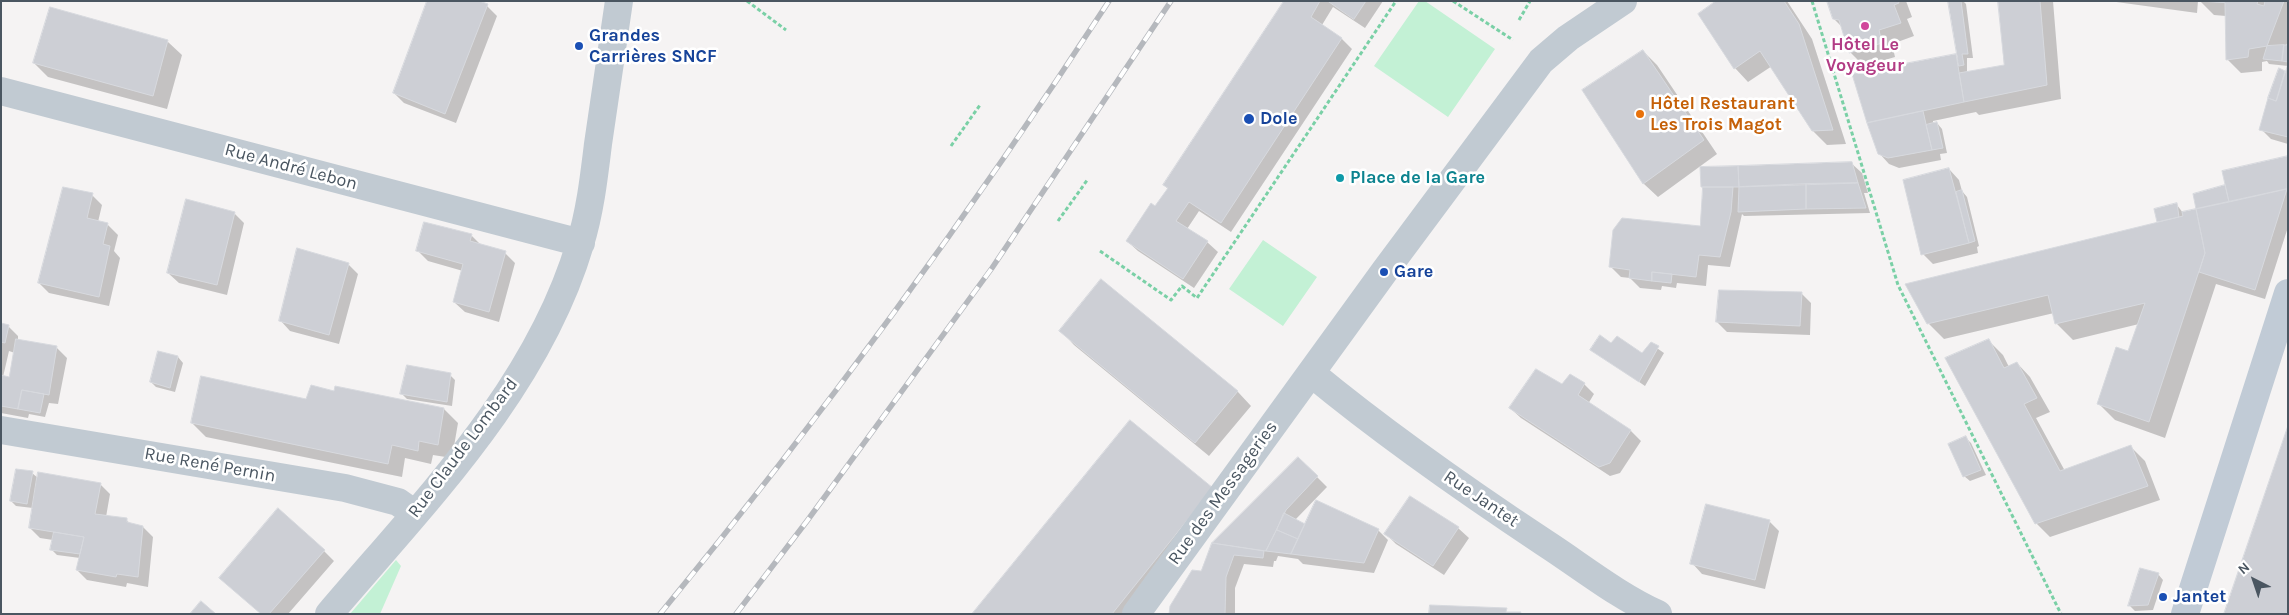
<!DOCTYPE html>
<meta charset="utf-8">
<style>
body{margin:0}
#map{position:relative;width:2289px;height:615px;overflow:hidden;background:#f5f3f3;font-family:Karla,sans-serif}
canvas{display:block}
.frame{position:absolute;inset:0;border:2px solid #4a5661;pointer-events:none}
.north{position:absolute;left:2229px;top:555px;width:50px;height:50px;-webkit-text-stroke:4px #fff;paint-order:stroke;rotate:319deg;font-size:14px;font-weight:700;line-height:20px;text-align:center;color:#4a5661}
.north::after{content:'';display:block;margin:auto;width:18px;height:22px;background:#4a5661;clip-path:polygon(50% 0,100% 100%,50% 72%,0 100%)}
</style>
<div id="map">
<canvas width="2289" height="615"></canvas>
<div class="frame"></div>
<div class="north">N</div>
</div>
<script>
const ctx = document.querySelector('canvas').getContext('2d');
ctx.lineJoin = 'round';
function paint(path, color) {
  ctx.fillStyle = color;
  ctx.fill(path, 'evenodd');
}
function strokePath(path, color, width, dash) {
  ctx.strokeStyle = color;
  ctx.lineWidth = width;
  ctx.lineCap = dash ? 'butt' : 'round';
  ctx.setLineDash(dash || []);
  ctx.stroke(path);
}
function write(font, color, halo, rows, align = 'center') {
  ctx.font = font + ' Karla,sans-serif';
  ctx.lineWidth = 5;
  ctx.setLineDash([]);
  ctx.textBaseline = 'middle';
  ctx.strokeStyle = halo;
  ctx.fillStyle = color;
  for (const [text, x, y, turn = 0] of rows) {
    ctx.save();
    ctx.translate(x, y);
    ctx.rotate((+turn || 0) * Math.PI / 180);
    ctx.textAlign = isNaN(turn) ? turn : align;
    if (halo) ctx.strokeText(text, 0, 0);
    ctx.fillText(text, 0, 0);
    ctx.restore();
  }
}
const green = new Path2D(`
 M1419 1H1425L1495 49 1448 117 1374 66Z
 M1263 240 1317 277 1283 326 1229 289Z
 M396 560 401 566 380 614H350Z`);
const shadow = new Path2D(`
 M1292 1H1383L1365 28 1333 7 1322 25 1342 39 1352 49 1231 232 1199 211 1187 229 1207 242 1218 252 1194 288 1138 251 1127 241 1155 208 1168 189 1164 185Z
 M1719 1H1787L1812 39 1846 144 1827 145 1813 131 1772 66 1748 82 1735 68Z
 M1829 1H1906L1912 17 1907 19 1914 36 1892 44 1895 57 1864 66 1851 53 1842 27 1834 19Z
 M1963 1 1966 4 1973 58H1967V73L2005 66 1999 1H2053L2061 99 1979 115 1976 112 1933 121V124L1937 123 1942 129 1947 153 1940 154 1941 160 1899 168 1889 164 1879 153 1853 75 1956 55 1958 58 1949 2Z
 M2109 1H2198L2197 13Z
 M2200 1H2288V41L2286 46H2288V66L2269 64 2267 61 2262 62V71L2241 73 2227 59 2226 16 2214 15Z
 M487 6 497 16 456 123 404 103 394 93Z
 M51 9 168 42 182 55 167 109 48 77 34 63Z
 M1643 51 1657 65 1717 154 1658 197 1644 184 1584 90Z
 M2288 68V144L2271 139 2261 129 2284 72 2286 74Z
 M2288 158V227L2265 299 2216 284 2165 438 2115 420 2099 404 2129 353 2139 324 2073 340 2056 323 2054 313 1944 339 1928 323 2160 223 2156 210 2177 205 2183 213 2198 210 2224 187 2227 190Z
 M1851 163 1862 173 1868 193H1864L1870 213 1744 216 1742 214 1730 267 1708 265 1706 286 1677 283 1676 288 1662 286 1661 290 1640 288 1630 278 1621 277 1611 267 1701 228 1705 189 1702 186Z
 M1949 169 1959 180 1962 191 1967 197 1979 246 1977 247 1978 253 1933 264 1923 254Z
 M92 195 102 205 98 222 107 224 118 235 114 251 120 258 109 306 49 293 39 283Z
 M234 213 244 223 227 295 179 283 168 273Z
 M471 235 482 246 505 253 515 263 499 322 465 312 454 302 463 271 428 261 417 250Z
 M348 264 358 274 339 344 290 331 280 320Z
 M1101 281 1238 392 1251 406 1209 456 1074 345 1061 331Z
 M1801 293 1811 303 1810 335 1727 332 1717 322Z
 M1 325 8 326 18 336V340L56 347 67 358 58 404 49 403 45 417 29 414 28 418 1 413ZM9 351 15 353 10 379 3 377Z
 M1989 341 2003 355 2009 367 2017 363 2030 377 2050 412 2036 418 2065 471 2131 447 2145 461 2160 500 2050 537 2036 523Z
 M1651 344 1664 353 1645 386 1592 350 1611 345 1643 355Z
 M159 353 178 357 183 363 175 392 156 387 151 382Z
 M450 375 455 380 452 406 407 399 402 394Z
 M1584 384 1594 394 1588 404 1631 431 1641 441 1620 473 1610 476 1521 418 1510 408 1562 386Z
 M335 393 444 409 458 423 452 458 433 455 431 464 405 458 402 477 206 437 192 423Z
 M1966 438 1971 443 1986 475 1970 481 1964 476Z
 M1298 458 1327 487 1295 520 1304 525 1378 530 1388 540 1374 573 1303 564 1298 559 1278 556 1276 561H1274L1273 567 1244 564 1235 588V614H1171L1202 573 1213 544Z
 M32 473 38 478 100 484 110 494 106 517 126 520 131 524 143 527 153 537 148 587 127 583 126 587 87 580 77 570 80 558 57 555 52 550 53 540 40 538 30 528 33 508 16 506 11 501Z
 M1213 489 1141 614H973Z
 M1410 498 1458 528 1469 538 1444 575 1396 544 1386 534Z
 M1769 521 1779 531 1765 589 1702 574 1692 563Z
 M324 551 334 561 288 614H261Z
 M2158 574 2163 580 2153 610 2135 611 2130 606Z`);
const building = new Path2D(`
 M427 1H479L488 4 445 114 393 93Z
 M1284 1H1320L1311 17 1342 38 1221 223 1189 202 1176 221 1208 241 1183 279 1126 241 1151 203 1155 206 1168 188 1163 185Z
 M1328 1H1366L1354 19Z
 M1716 1H1784L1799 24 1833 130 1812 131 1760 51 1734 69 1698 14Z
 M1827 1H1898L1899 3 1894 5 1901 23 1879 30 1882 43 1849 53 1839 20 1833 19Z
 M1948 1H1961L1968 54H1962L1964 65 1959 66Z
 M1998 1H2040L2047 85 1964 102 1959 73 2004 65Z
 M2199 1H2258L2257 4 2264 6 2265 1H2284L2267 46 2249 49 2248 57 2226 60 2225 3Z
 M50 7 168 40 153 96 33 63Z
 M2284 45H2288V62L2282 61Z
 M2284 45 2282 61 2263 59 2267 46Z
 M1643 50 1704 140 1643 184 1582 90Z
 M1956 54 1964 102 1867 123 1852 74Z
 M2288 64V137L2259 130 2268 98 2276 101Z
 M2279 68 2285 71 2276 101 2268 98Z
 M1923 111 1932 150 1888 158 1878 154 1867 123Z
 M1937 122 1943 148 1932 150 1926 125Z
 M2288 156 2287 189 2229 202 2222 171Z
 M1852 162 1858 183 1739 187 1738 166Z
 M1738 166 1739 187H1701L1700 167Z
 M1949 168 1969 243 1921 255 1903 180Z
 M1858 183 1866 208 1806 209V184Z
 M1806 184V209L1738 212 1739 187Z
 M2225 185 2229 202 2196 209 2193 194Z
 M63 187 93 193 87 218 108 223 103 244 110 246 99 297 38 283Z
 M1703 187H1733L1731 212 1720 257 1699 255 1696 277 1652 272V281L1629 278 1630 270 1609 267 1613 230 1622 218 1700 226Z
 M2287 189 2255 290 2199 272 2205 253 2196 209Z
 M1962 190 1975 241 1969 243 1956 192Z
 M186 199 235 212 217 285 167 273Z
 M2177 203 2179 217 2157 222 2154 209Z
 M2196 209 2205 253 2149 422 2097 404 2116 347 2128 351 2145 303 2055 324 2048 295 1927 324 1905 284 2179 217 2183 216 2182 212Z
 M424 222 472 234 470 241 506 251 489 312 453 302 463 264 416 251Z
 M297 248 349 263 329 335 279 321Z
 M1652 272 1672 274 1671 283 1652 281Z
 M1101 279 1238 391 1195 443 1059 331Z
 M1719 290 1802 292 1800 326 1716 322Z
 M1 323 9 325 5 343 1 342Z
 M1600 335 1611 343 1617 336 1642 353 1651 342 1659 346 1639 382 1590 350Z
 M16 339 57 346 49 395 22 390 18 409 1 406V375L9 377Z
 M1989 339 2004 368 2017 362 2037 398 2024 404 2060 471 2131 445 2148 486 2035 524 1945 358Z
 M158 351 178 356 170 388 150 382Z
 M407 365 451 373 447 402 400 394Z
 M1536 369 1562 384 1570 374 1585 383 1578 395 1631 430 1610 463 1599 467 1509 408Z
 M201 376 306 399 311 385 334 391 335 386 444 408 438 445 419 441 418 451 392 445 388 464 191 423Z
 M22 390 44 394 40 413 18 409Z
 M1130 420 1213 488 1112 614H972Z
 M2288 426V614H2224Z
 M1966 436 1981 470 1963 477 1948 444Z
 M1298 457 1318 476 1286 510 1266 551 1212 543Z
 M16 469 33 471 27 504 10 501Z
 M38 472 101 483 95 514 127 518V522L143 526 138 577 117 574 116 577 76 570 84 537 29 528Z
 M1410 496 1459 527 1433 566 1384 534Z
 M1316 500 1379 529 1364 563 1291 554Z
 M1706 504 1770 520 1755 580 1690 564Z
 M278 508 325 550 269 614H261L219 578Z
 M1284 513 1305 524 1298 539 1277 530Z
 M1277 530 1298 539 1291 554 1266 551Z
 M54 532 84 537 80 554 50 550Z
 M1212 543 1264 551 1263 558 1234 555 1226 577 1225 614H1169L1170 606 1192 570 1201 571Z
 M2140 568 2159 573 2148 605 2128 606Z
 M201 601 216 614H190Z
 M1430 605 1507 608 1506 612H1521L1520 614H1429Z`);
const path = new Path2D(`
 M747 1 786 30
 M1453 1 1513 40
 M1812 1 1898 285 2061 614
 M1519 20 1530 1
 M951 146 980 105
 M1058 221 1088 179
 M1100 251 1171 300 1182 286 1197 298 1396 1`);
const street = new Path2D(`
 M1 91 581 243
 M1311 373C1386 435 1465 490 1545 543 1582 567 1618 596 1658 614
 M1 430 345 488 398 502 415 514
 M329 614C424 502 537 389 580 244 590 212 594 177 598 144 605 96 612 49 619 1
 M1136 614 1384 272 1541 61 1568 38 1623 1`);
const secondary = new Path2D(`
 M2185 614 2288 293`);
const rail = new Path2D(`
 M660 614C821 418 971 213 1109 1
 M736 614 807 521 992 268 1171 1`);
const markers = [
 [1865,26,5,"#d1479c"],
 [579,46,5,"#1a4fb4"],
 [1640,114,5,"#e8710a"],
 [1249,119,6,"#1a4fb4"],
 [1340,178,5,"#0f9aa8"],
 [1384,272,5,"#1a4fb4"],
 [2163,597,5,"#1a4fb4"]
];
const transitNames = [
 ["Grandes",589,36],
 ["Carrières SNCF",589,57],
 ["Dole",1260,119],
 ["Gare",1394,272],
 ["Jantet",2173,597]
];
const hotelNames = [
 ["Hôtel Le",1865,45],
 ["Voyageur",1865,66]
];
const foodNames = [
 ["Hôtel Restaurant",1650,104],
 ["Les Trois Magot",1650,125]
];
const streetNames = [
 ["Rue André Lebon",291,167,15],
 ["Rue Claude Lombard",463,448,-53],
 ["Rue René Pernin",210,465,10],
 ["Rue des Messageries",1223,493,-54],
 ["Rue Jantet",1481,499,34]
];
const cultureNames = [
 ["Place de la Gare",1350,178]
];
paint(green, '#c3f1d5');
paint(shadow, '#0003');
paint(building, '#cdcfd5');
strokePath(building, '#d7d9de', 1);
strokePath(path, '#7ad0a6', 3, [4, 2.5]);
strokePath(street, '#c1cad2', 28);
strokePath(secondary, '#c1cbd6', 28);
strokePath(rail, '#b5b8bd', 5.5);
strokePath(rail, '#fff', 4, [11]);
for (const [x, y, r, color] of markers) {
  const dot = new Path2D();
  dot.arc(x, y, r, 0, 2 * Math.PI);
  ctx.fillStyle = color;
  ctx.fill(dot);
  strokePath(dot, '#fff', 2);
}
write('bold 18px', '#164399', '#fff', transitNames, 'left');
write('bold 18px', '#b23c85', '#fff', hotelNames);
write('bold 18px', '#c56008', '#fff', foodNames, 'left');
write('18px', '#4a5661', '#fff', streetNames);
write('bold 18px', '#0d838f', '#fff', cultureNames, 'left');
</script>
